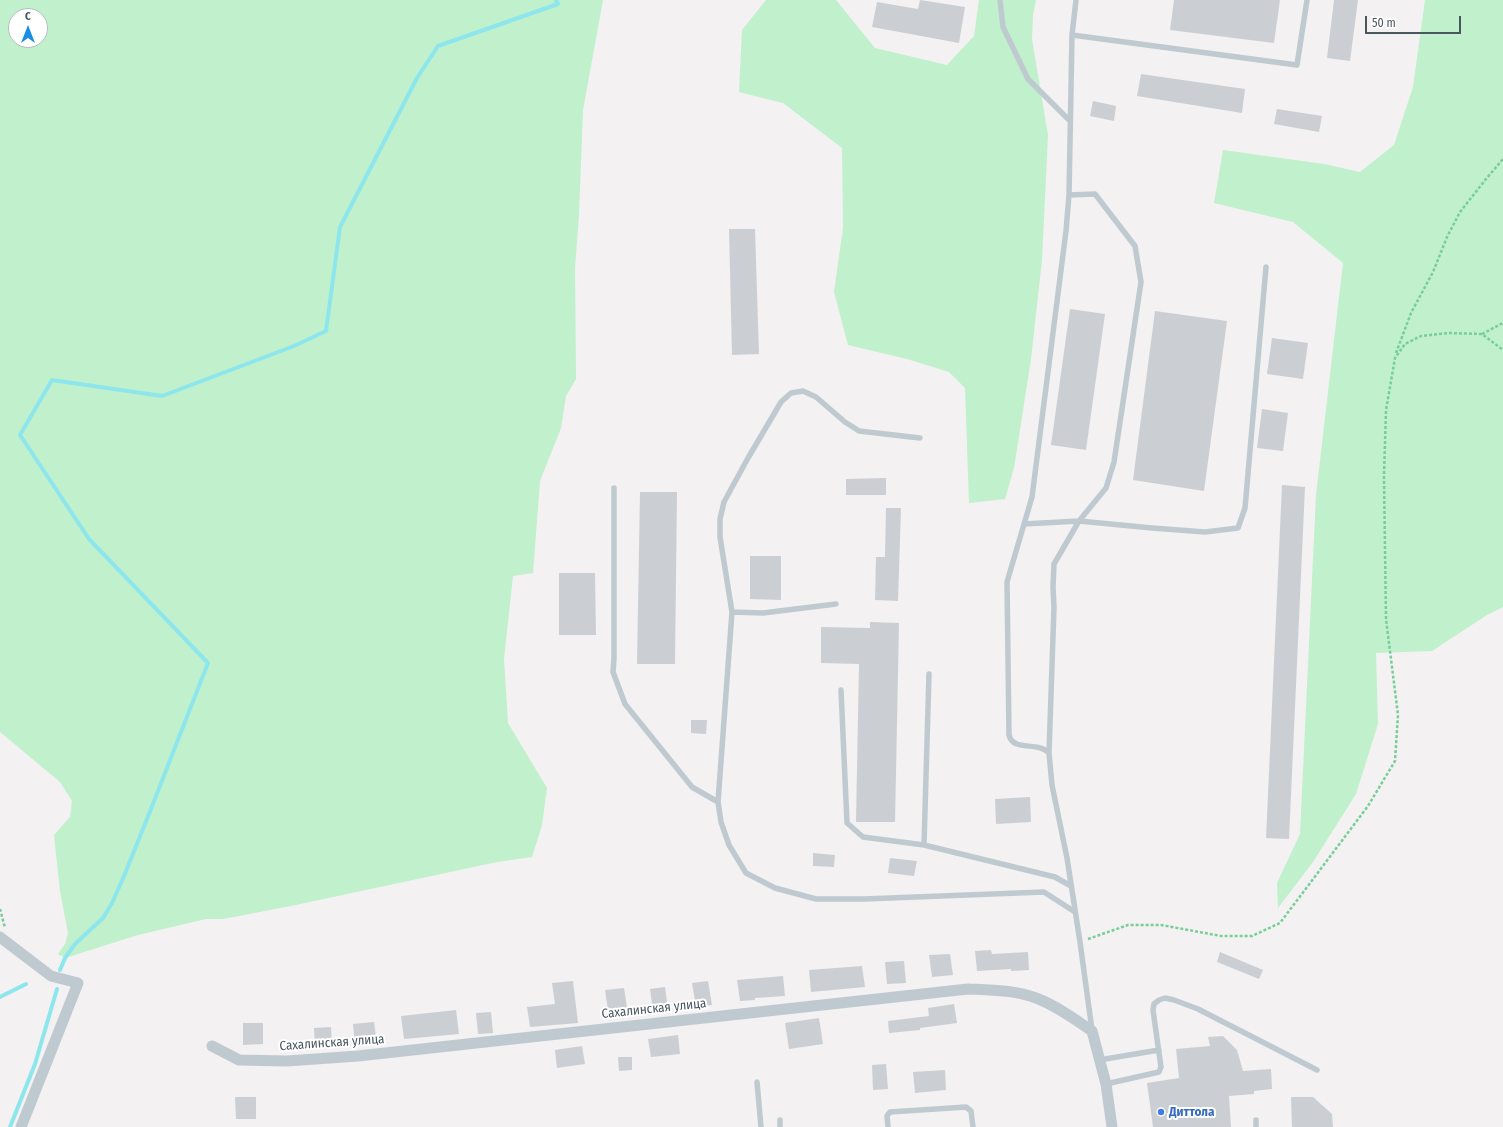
<!DOCTYPE html>
<meta charset="utf-8">
<style>
body{margin:0}
#map{position:relative;width:1503px;height:1127px;overflow:hidden;background:#f3f1f1;font-family:"Fira Sans Condensed",sans-serif}
canvas{display:block}
.north{position:absolute;left:8px;top:8px;width:40px;height:40px;box-sizing:border-box;background:#fff;border:1px solid #b6bcbf;border-radius:50%;rotate:0deg;font-size:11px;font-weight:700;line-height:16px;text-align:center;color:#49575f}
.north::after{content:'';display:block;margin:auto;width:14px;height:18px;background:#198ee5;clip-path:polygon(50% 0,100% 100%,50% 72%,0 100%)}
.scale{position:absolute;left:1365px;top:16px;width:96px;height:18px;box-sizing:border-box;border:2px solid #49575f;border-top:0;padding-left:5px;font-size:12px;line-height:14px;white-space:nowrap;color:#49575f;-webkit-text-stroke:3px #fff;paint-order:stroke}
</style>
<div id="map">
<canvas width="1503" height="1127"></canvas>
<div class="north">С</div>
<div class="scale">50 m</div>
</div>
<script>
const ctx = document.querySelector('canvas').getContext('2d');
ctx.lineJoin = 'round';
function paint(path, color) {
  ctx.fillStyle = color;
  ctx.fill(path, 'evenodd');
}
function strokePath(path, color, width, dash) {
  ctx.strokeStyle = color;
  ctx.lineWidth = width;
  ctx.lineCap = dash ? 'butt' : 'round';
  ctx.setLineDash(dash || []);
  ctx.stroke(path);
}
function write(font, color, halo, rows, align = 'center') {
  ctx.font = font + ' "Fira Sans Condensed",sans-serif';
  ctx.lineWidth = 4;
  ctx.setLineDash([]);
  ctx.textBaseline = 'middle';
  ctx.strokeStyle = halo;
  ctx.fillStyle = color;
  for (const [text, x, y, turn = 0] of rows) {
    ctx.save();
    ctx.translate(x, y);
    ctx.rotate((+turn || 0) * Math.PI / 180);
    ctx.textAlign = isNaN(turn) ? turn : align;
    if (halo) ctx.strokeText(text, 0, 0);
    ctx.fillText(text, 0, 0);
    ctx.restore();
  }
}
const green = new Path2D(`
 M0 0H603L583 110 579 215 575 268 576 379 566 396 561 428 540 481 533 573 513 576 504 659 508 723 547 788 542 825 532 857 497 862 291 906 223 919H206L138 935 65 958 58 954 65 944 68 933 60 891 54 835 70 817 72 801 60 782 0 732ZM16 16H40V40H16Z
 M766 0H836L875 48 947 65 974 36 979 0H1036L1033 15 1032 39 1048 135 1042 260 1031 359 1014 468 1005 499 969 503 965 388 949 372 907 359 848 345 834 292 843 228 842 148 783 103 739 92 742 30Z
 M1425 0H1503V607L1487 615 1432 651 1376 653 1378 724 1356 794 1313 862 1278 908 1277 883 1300 834 1316 495 1343 263 1293 222 1214 203 1223 150 1324 164 1360 172 1394 145 1413 87Z`);
const stream = new Path2D(`
 M60 970 65 958 75 944 103 918 112 903 124 876 149 814 208 663 89 539 20 435 52 380 162 396 294 346 326 331 340 227 417 78 438 46 558 4 556 0
 M0 997 26 984
 M10 1127 35 1064 57 989`);
const building = new Path2D(`
 M920 0 965 7 959 43 872 27 877 2 918 9Z
 M1174 0H1280L1274 43 1170 30Z
 M1334 0H1358L1350 61 1327 58Z
 M1141 74 1245 89 1242 113 1137 96Z
 M1093 101 1116 106 1114 121 1090 116Z
 M1277 109 1322 116 1319 132 1274 124Z
 M729 229H755L759 354 732 355Z
 M1070 309 1105 314 1086 450 1051 445Z
 M1155 311 1227 321 1204 491 1133 480Z
 M1272 338 1308 343 1303 379 1267 374Z
 M1262 409 1288 413 1283 451 1257 448Z
 M886 478V495H846V479Z
 M1282 485 1305 487 1289 839 1266 838Z
 M640 492H677L675 664H637Z
 M886 508H901L898 601 875 600 876 557H885Z
 M750 556H781V600L750 599Z
 M559 573H595L596 635H559Z
 M870 622 899 623 895 822H856L859 664 821 663V627L870 628Z
 M691 720H707L706 734 691 733Z
 M1030 797 1031 822 996 824 995 799Z
 M813 853 835 855 834 867 813 866Z
 M890 858 917 861 914 876 888 873Z
 M991 950 992 954 1028 952 1029 970 1011 971V969L977 971 975 951Z
 M1220 952 1263 970 1259 979 1217 962Z
 M950 954 953 975 932 977 929 955Z
 M904 961 906 983 887 984 885 962Z
 M862 966 865 987 811 992 809 970Z
 M783 976 785 996 755 998V1000L740 1001 737 980Z
 M573 981 578 1023 530 1027 527 1007 555 1004 552 983Z
 M708 981 712 1005 696 1007 692 983Z
 M665 987 668 1010 653 1011 650 989Z
 M624 988 628 1014 609 1017 605 990Z
 M954 1004 957 1023 920 1028V1030L889 1033 888 1021 929 1016 928 1008Z
 M456 1010 459 1034 404 1039 401 1016Z
 M491 1012 493 1033 478 1034 476 1013Z
 M819 1018 823 1044 789 1049 785 1023Z
 M374 1022 377 1044 355 1046 353 1024Z
 M243 1023H263V1044L243 1045Z
 M331 1027 332 1048 315 1049 314 1028Z
 M678 1035 680 1054 651 1057 648 1039Z
 M1223 1036 1237 1050 1243 1071 1271 1069 1272 1089 1254 1091V1094L1229 1096 1231 1127H1153L1147 1083 1179 1078 1176 1049 1210 1046 1208 1037Z
 M582 1046 585 1064 557 1068 555 1050Z
 M618 1057H632V1070L619 1071Z
 M886 1064 888 1089 873 1090 872 1065Z
 M945 1070 946 1090 915 1093 913 1072Z
 M235 1097H256V1119H236Z
 M1291 1097H1313L1332 1114 1333 1127H1292Z`);
const path = new Path2D(`
 M1482 334 1503 323
 M1396 353 1411 313 1433 272 1447 237 1460 212 1486 179 1503 159
 M0 909 5 928
 M1088 939 1128 925H1161L1221 936H1252L1280 923 1368 806 1395 761 1398 715 1386 619 1384 476 1386 410 1395 358 1405 344 1421 336 1449 333 1482 334 1503 350`);
const service = new Path2D(`
 M1000 0 1003 27 1028 79 1070 121
 M1076 0 1072 35 1069 195 1066 231 1032 497 1007 582 1009 735C1013 752 1038 741 1049 753L1052 785 1067 858 1080 942 1092 1030
 M1072 35 1297 65 1307 0
 M614 488V659L613 672 625 704 692 787 718 802 721 822 729 845 746 873 775 888 816 899H864L1044 892 1075 912
 M1024 524 1079 521 1152 528 1205 532 1238 528 1245 508 1266 267
 M732 612 763 613 836 604
 M841 690 847 823 863 837 924 845 1055 877 1071 886
 M1049 753 1054 607 1053 587 1054 564 1079 521 1106 488 1114 462 1141 282 1135 246 1095 194 1069 195
 M718 802 732 612 720 537V519L724 502 748 458 781 402 791 393 803 391 816 397 845 422 859 431 920 438
 M924 845 929 674
 M1099 1060 1159 1050
 M757 1082 761 1127
 M1106 1084 1159 1072 1161 1067 1153 1010 1154 1004 1159 1000 1165 998 1174 1000 1198 1009 1317 1070
 M780 1120V1127
 M1256 1120V1127
 M888 1127 887 1116 890 1112 966 1107 971 1111 973 1127`);
const minor = new Path2D(`
 M0 937 51 976 78 983 21 1127
 M212 1046 239 1060 287 1061 358 1056 968 989C990 990 1014 990 1036 998 1055 1005 1075 1019 1092 1031L1106 1084 1112 1127`);
const markers = [
 [1161,1112,4,"#3f7fe0"]
];
const streetNames = [
 ["Сахалинская улица",654,1009,-6],
 ["Сахалинская улица",332,1043,-4]
];
const shopNames = [
 ["Диттола",1169,1112]
];
paint(green, '#c0f0cc');
strokePath(stream, '#8ee6ed', 4);
paint(building, '#cbcfd3');
strokePath(path, '#78ce98', 2.5, [3, 2]);
strokePath(service, '#bfcad0', 5.5);
strokePath(minor, '#bfcad0', 11);
for (const [x, y, r, color] of markers) {
  const dot = new Path2D();
  dot.arc(x, y, r, 0, 2 * Math.PI);
  ctx.fillStyle = color;
  ctx.fill(dot);
  strokePath(dot, '#fff', 1.5);
}
write('13px', '#49575f', '#fff', streetNames);
write('bold 13px', '#366cbe', '#fff', shopNames, 'left');
</script>
